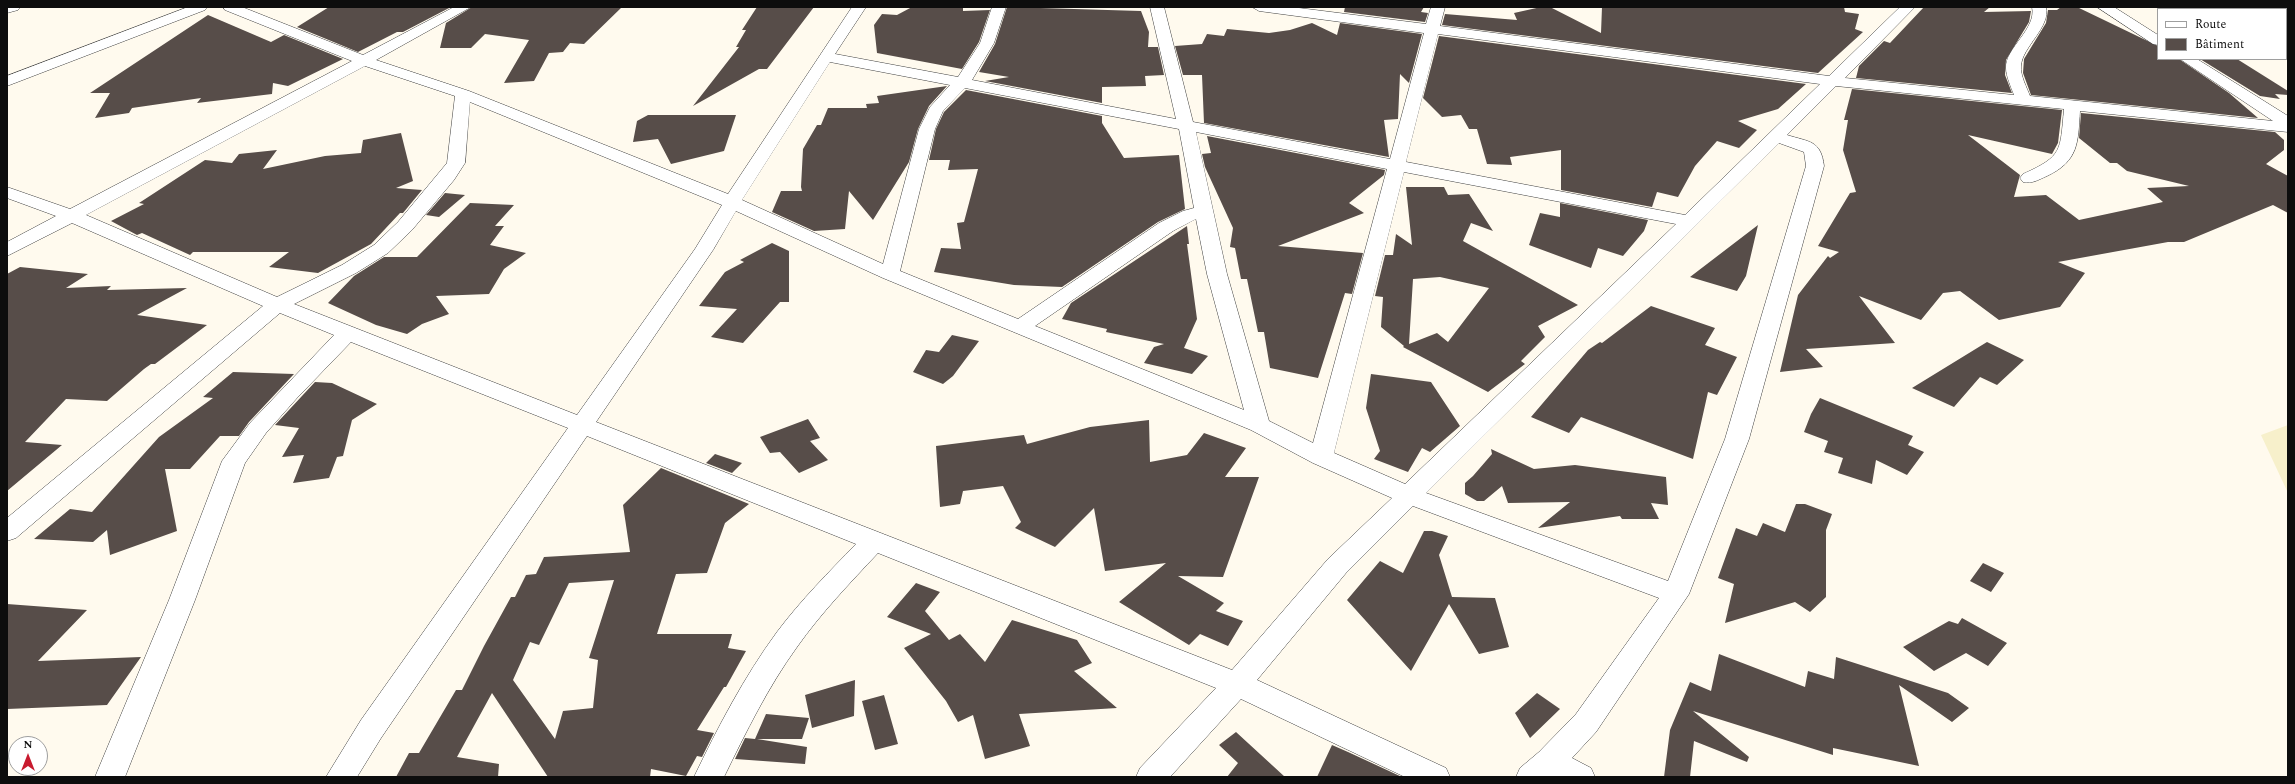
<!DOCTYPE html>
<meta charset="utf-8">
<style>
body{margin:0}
#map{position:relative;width:2295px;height:784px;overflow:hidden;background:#fffaee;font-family:Spectral,serif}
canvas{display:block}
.frame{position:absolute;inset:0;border:8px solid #0d0d0d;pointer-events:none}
.legend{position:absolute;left:2157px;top:8px;width:130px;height:52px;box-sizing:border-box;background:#fff;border:1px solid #9e9e9e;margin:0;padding:5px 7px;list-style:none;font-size:12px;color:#0d0d0d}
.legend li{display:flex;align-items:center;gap:8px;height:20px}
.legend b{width:20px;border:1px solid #9e9e9e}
.north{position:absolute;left:8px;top:736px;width:40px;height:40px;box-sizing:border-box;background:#fff;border:1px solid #9e9e9e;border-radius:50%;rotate:0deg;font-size:11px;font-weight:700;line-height:16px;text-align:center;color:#0d0d0d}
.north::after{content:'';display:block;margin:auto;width:14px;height:18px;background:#c81b2f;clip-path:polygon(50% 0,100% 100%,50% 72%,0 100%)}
</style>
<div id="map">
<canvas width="2295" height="784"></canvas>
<div class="frame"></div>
<ul class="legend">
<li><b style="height:5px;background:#fff"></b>Route</li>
<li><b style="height:11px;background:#574d49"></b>Bâtiment</li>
</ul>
<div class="north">N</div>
</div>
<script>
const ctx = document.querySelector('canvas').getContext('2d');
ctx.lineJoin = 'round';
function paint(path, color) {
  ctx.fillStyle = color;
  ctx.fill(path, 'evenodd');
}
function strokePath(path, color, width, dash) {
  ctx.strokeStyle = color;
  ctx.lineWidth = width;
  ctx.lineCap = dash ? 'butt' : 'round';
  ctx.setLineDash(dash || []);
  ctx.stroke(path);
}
const farmland = new Path2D(`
 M2288 425V493L2261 435Z`);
const building = new Path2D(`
 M329 7H451L403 32H397L358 52 297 27Z
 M472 7H622L584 44 570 43 563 52 549 53 534 81 504 83 529 40 485 34 471 48H440L446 23Z
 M757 7H814L767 69H759L693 106 739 47H736L746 30H742Z
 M912 7H963V11L990 10 979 42 962 69 877 53 874 25 882 14 897 15Z
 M1007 7 1141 11 1149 32 1148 47H1158L1164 75 1145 76 1146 86 1102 87V103L985 81 1009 77 979 72 995 44Z
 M1345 7H1424L1421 12 1428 13 1425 22 1344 12Z
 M1541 7H1550L1601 33 1602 7H1844L1845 12 1859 14 1855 29 1863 32 1818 73 1442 25 1445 14 1517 20 1514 13Z
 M1924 7H1990L1984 12 2031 11 2029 22 2006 60 2005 75 2012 93 1856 78 1859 66 1884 41 1890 43Z
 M2061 7H2077L2158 46V59H2179L2229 93 2258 118 2031 95 2023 73 2024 59 2046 23 2048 10H2057Z
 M208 15 271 42 284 35 343 59 288 86 273 83 272 94 197 103 201 98 132 108 129 113 95 118 110 93H90Z
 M1312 23 1337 35 1340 23 1422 34 1409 83 1400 74 1398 119 1384 120 1389 157 1204 123 1202 75H1183L1175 46 1202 44 1207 34 1224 36 1227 29 1269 33 1290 30Z
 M1439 36 1806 84 1778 109 1738 121 1757 130 1739 148 1717 141 1695 166 1678 197 1657 192 1652 207 1561 190V150L1510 157 1512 165 1487 164 1477 129H1469L1461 115 1442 117 1423 98Z
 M2200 59H2237L2288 91V95L2275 94 2280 99 2260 96Z
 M947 86 929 106 918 129 909 162 873 220 849 191 845 229 814 231 772 212 781 191H802L801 187 803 149 817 125H821L828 108H867L866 104 879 103 877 96Z
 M1852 89 2062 110 2058 143 2052 154 1968 135 2020 175 2014 197 2046 195 2079 220 2163 202 2147 188 2189 186 2127 171 2117 163H2110L2079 138 2081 113 2275 132 2284 140V150L2266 164 2288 176V213L2273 205 2184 242H2168L2058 262 2085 273 2060 307 1999 320 1960 291 1943 293 1921 320 1859 296 1895 343 1806 349 1823 367 1780 372 1798 295 1828 256 1830 258 1839 252 1818 246 1850 193 1856 192 1843 150 1848 120H1844Z
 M966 90 1102 116V123L1124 158 1179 155 1185 209 1158 222 1062 287 1014 285 934 272 941 248 961 249 957 223 964 222 978 169 948 170 950 160H929L936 129 944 112Z
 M648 115H736L724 151 671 164 658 139 633 142 637 121Z
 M401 133 413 181 396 188 422 190 403 213H400L371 244 318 273 269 267 289 252H193L190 255 142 233 137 235 111 221 144 204 139 203 205 160 232 163 239 154 277 150 263 169 325 156 361 153 363 140Z
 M1207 136 1385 170 1384 175 1349 203 1364 213 1278 246 1363 253 1352 294 1345 293 1318 378 1270 368 1264 332H1258L1247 279H1241L1235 248 1230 247 1233 228 1205 167 1202 154 1211 153Z
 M1406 187H1444L1448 195 1469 194 1493 231 1471 223 1463 241 1578 305 1538 326 1545 337 1521 361 1525 364 1488 392 1403 347 1404 346 1381 327 1383 297 1375 296 1385 255H1393L1396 234 1412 245ZM1440 277 1489 288 1448 342 1437 333 1409 344 1413 279Z
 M445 193 465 195 439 217 426 215Z
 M470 203 514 205 495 226H504L490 245 526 253 504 269 489 294 436 296 449 314 422 324 407 334 376 325 328 303 354 276 384 257H417Z
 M1560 203 1648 220 1644 231 1623 256 1598 248 1591 268 1529 245 1540 213 1560 217Z
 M1758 225 1746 276 1737 291 1690 277Z
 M1187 226 1189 244H1187L1197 319 1184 348 1208 356 1192 374 1144 363 1154 347 1164 344 1106 332 1107 329 1062 319 1071 303Z
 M772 243 789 251V302H780L743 343 711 337 737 309 699 306 725 272 744 262 740 260Z
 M20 267 88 274 66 288 111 286 107 290 187 288 137 315 207 325 155 364H151L144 369 107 401 66 399 25 442 62 445 7 491V274Z
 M1651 306 1715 328 1705 345 1737 357 1717 395 1708 392 1693 459 1581 417 1569 433 1531 417 1588 350 1600 342 1602 343Z
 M952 335 979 341 953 376 943 384 913 372 926 350 939 352Z
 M1987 342 2024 360 1997 385 1980 377 1954 407 1912 388Z
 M233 372 294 374 249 422 239 436H220L190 469H165L177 531 110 555 107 530 93 542 34 539 70 509 92 512 159 437 213 398 203 397Z
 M1371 374 1431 382 1460 426 1430 452 1422 448 1408 472 1374 459 1380 451 1366 408Z
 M315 382 332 383 377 404 352 420 343 456 337 457 329 478 293 483 304 455 282 457 299 428 275 425Z
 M1820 398 1913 436 1908 445 1924 452 1907 475 1876 460 1872 484 1838 473 1843 458 1824 452 1828 441 1804 432 1811 414Z
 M808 419 820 438 810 441 828 460 799 473 780 452 770 453 760 437Z
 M1149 420 1150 462 1187 455 1204 433 1246 448 1225 477H1259L1223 577 1178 576 1224 603 1216 611 1243 621 1228 646 1200 634 1189 645 1119 602 1166 563 1105 571 1094 508 1055 547 1015 528 1021 522 1003 486 963 491 960 504 940 507 936 446 1024 435 1027 444 1090 427Z
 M1491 449 1534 469 1575 465 1666 477 1668 505 1651 503 1659 519H1622L1620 516 1538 528 1570 502 1508 503 1502 486 1484 501H1477L1465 494V483L1473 476 1492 454Z
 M715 454 742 463 732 473 706 463Z
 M661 468 749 504 725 523 707 573 676 574 657 634H732L728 648 746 651 726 687H724L697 730 714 733 702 757 697 756 686 776 651 769 650 777H548L492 693 457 757 499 764 498 777H396L409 753H419L456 690H462L484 646 511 597H515L526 575 536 574 544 557 630 552 623 505ZM614 580 589 658 598 660 593 708 563 711 555 739 513 680 530 642 539 645 569 583Z
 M1796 504H1805L1832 514 1826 530V597L1810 612 1795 602 1725 623 1734 584 1718 578 1736 528 1757 536 1763 523 1785 532Z
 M1424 531H1432L1448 536 1439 555 1452 597 1495 598 1509 647 1479 654 1449 604 1411 671 1347 600 1380 561 1403 573Z
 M1983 563 2004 573 1991 592 1970 581Z
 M916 583 940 592 925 611 949 640 960 634 985 662 1012 620 1077 640 1092 663 1074 671 1117 708 1019 714 1030 746 985 759 973 715 958 722 946 701 904 648 931 634 887 617Z
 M7 604 87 610 38 661 141 657 107 705 7 709Z
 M1962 618 2007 643 1988 666 1966 653 1934 671 1903 647 1949 621 1958 624Z
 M1719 654 1805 687 1808 671 1834 679 1836 657 1948 693 1969 708 1952 722 1899 685 1919 766 1833 748V755L1693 711 1749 757 1747 762 1694 741 1690 777H1664L1670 730 1690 682 1711 691Z
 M855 680 854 716 812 728 805 695Z
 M1537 693 1560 709 1530 738 1515 713Z
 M884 695 898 744 875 750 862 701Z
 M766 714 809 718 802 739H757L807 747 805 764 735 759 745 738 755 739Z
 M1236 732 1285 777H1227L1238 763 1219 745Z
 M1332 745 1348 752 1402 777H1317Z`);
const street = new Path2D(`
 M7 7H20L18 10 7 13Z
 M188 7H207L205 10 7 86V76Z
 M223 7H242L363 55 454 7H471L376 60 469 91 728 194 852 7H866L835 54 958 77 980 43 992 7H1006L994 43 972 80 1176 119 1150 7H1164L1193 122 1390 159 1424 33 1259 11 1252 7H1291L1426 24 1431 7H1445L1440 26 1829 76 1900 7H1915L1845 78 2014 95C2011 87 2006 76 2006 68 2005 48 2037 29 2032 7H2046C2051 27 2022 47 2021 66 2020 75 2027 88 2030 96L2273 121 2180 59H2197L2288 116V132L2080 111C2078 142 2079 161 2047 176 2038 180 2032 184 2023 182L2020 178 2023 174C2063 156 2060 151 2064 109L1836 86 1787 135C1809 142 1821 140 1824 166L1749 439 1689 594 1596 732 1572 758 1591 768 1595 777H1516L1520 768 1539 752 1576 714 1659 598 1413 506 1346 573 1257 680 1446 768 1450 777H1405L1241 699 1170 777H1136L1140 768 1216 688 878 553C850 583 821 613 797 647 768 687 746 732 724 777H694C718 727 744 677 777 632 801 600 829 572 856 544L587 436 381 738 357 777H326L361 720 568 428 351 342 297 398 266 433 245 463 195 600 125 777H95L169 600 222 461 250 423 334 335 280 313 16 538 7 541V518L263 306 72 223 7 256V242L56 216 7 198V187L70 209 352 61 225 10ZM1438 34 1820 84 1685 215 1406 162ZM830 62 950 85 930 107 919 129 883 264 742 200ZM365 66 455 96 447 163 398 222 374 245 342 265 277 297 86 215ZM965 88 1179 129 1194 208 1183 211 1159 223 1018 319 900 271 935 129 943 111ZM470 102 722 205 695 249 577 415 294 304 356 273 388 253 412 230 454 180 465 163ZM1196 132 1387 169 1313 443 1269 421 1227 274ZM1779 143 1804 152 1806 166 1725 439 1668 581 1426 493ZM1404 172 1676 224 1405 484 1334 453ZM736 211 883 278 1251 430 1313 463 1392 498 1328 559 1232 670 596 422 713 250ZM1196 219 1207 274 1244 410 1035 326 1173 231Z
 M2097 7H2114L2158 35V45L2153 44Z`);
paint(farmland, '#f7f0cb');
paint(building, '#574d49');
strokePath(street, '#404040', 1);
paint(street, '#fff');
</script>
